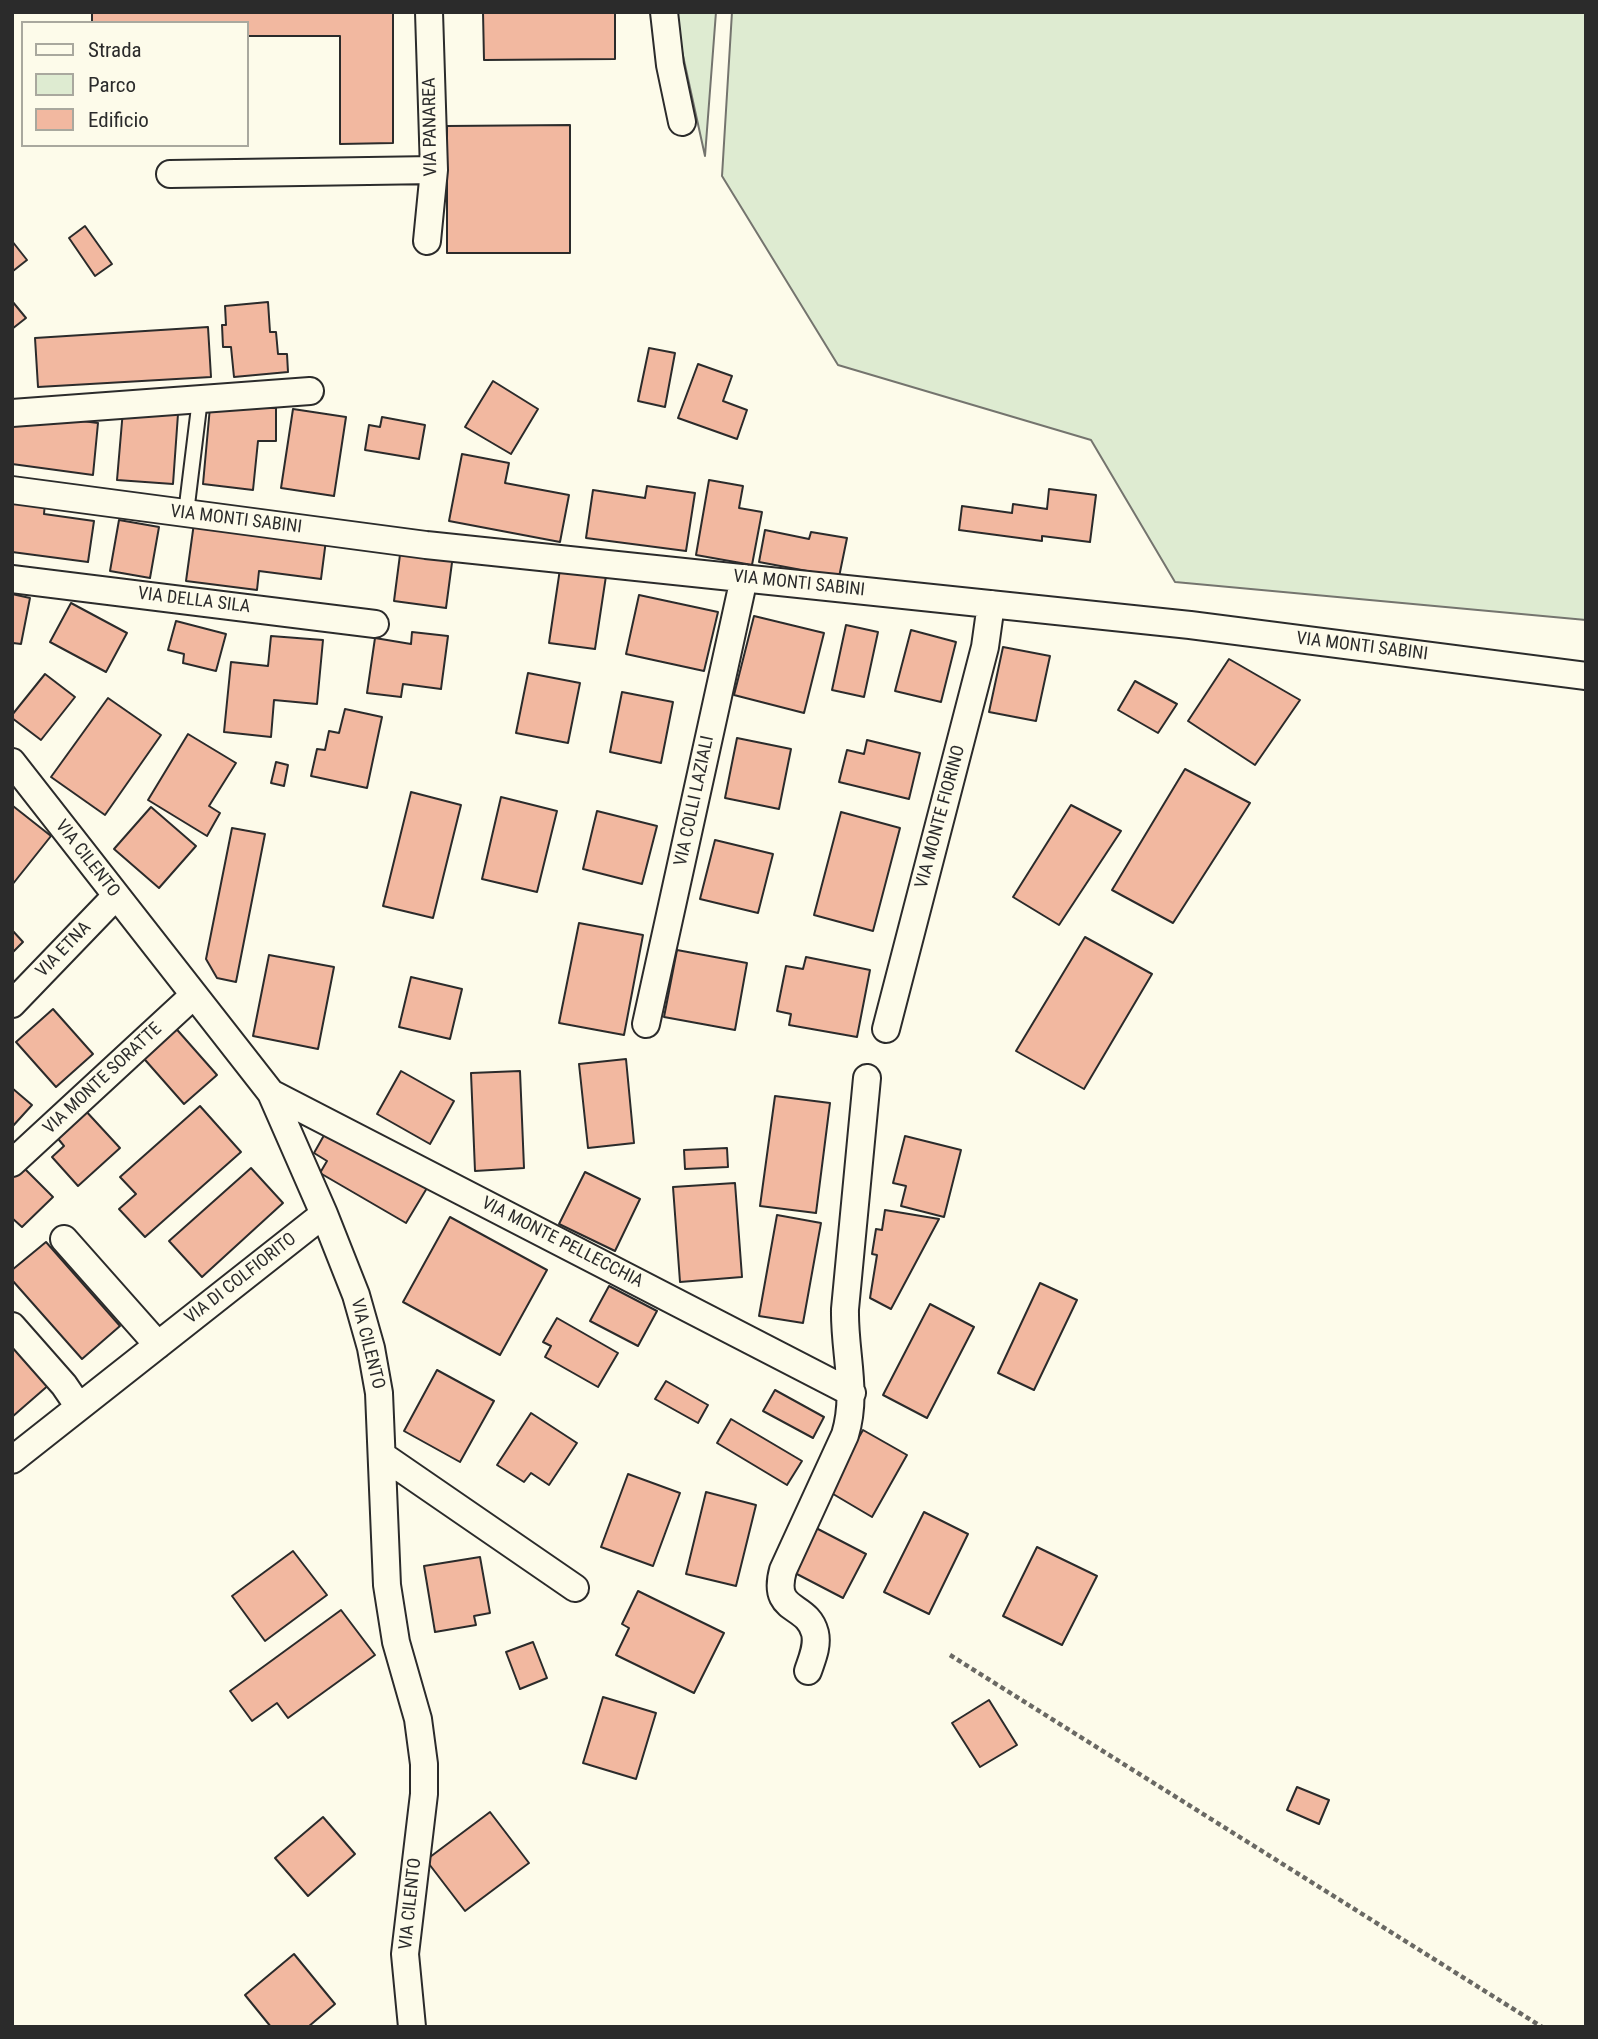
<!DOCTYPE html>
<style>
body{margin:0}
#map{position:relative;width:1598px;height:2039px;overflow:hidden;background:#fdfbea;font-family:"Roboto Condensed",sans-serif}
canvas{display:block}
.frame{position:absolute;inset:0;border:14px solid #2b2b2b;pointer-events:none}
.legend{position:absolute;left:21px;top:21px;width:228px;height:126px;box-sizing:border-box;background:#fdfbea;border:2px solid #a9a89e;margin:0;padding:9px 12px;list-style:none;font-size:21px;color:#2b2b2b}
.legend li{display:flex;align-items:center;gap:14px;height:35px}
.legend b{width:35px;border:2px solid #a9a89e}
</style>
<div id="map">
<canvas width="1598" height="2039"></canvas>
<div class="frame"></div>
<ul class="legend">
<li><b style="height:9px;background:#fdfbea"></b>Strada</li>
<li><b style="height:19px;background:#deebd1"></b>Parco</li>
<li><b style="height:19px;background:#f2b8a0"></b>Edificio</li>
</ul>
</div>
<script>
const ctx = document.querySelector('canvas').getContext('2d');
ctx.lineJoin = 'round';
function paint(path, color) {
  ctx.fillStyle = color;
  ctx.fill(path, 'evenodd');
}
function strokePath(path, color, width, dash) {
  ctx.strokeStyle = color;
  ctx.lineWidth = width;
  ctx.lineCap = dash ? 'butt' : 'round';
  ctx.setLineDash(dash || []);
  ctx.stroke(path);
}
function write(font, color, halo, rows, align = 'center') {
  ctx.font = font + ' "Roboto Condensed",sans-serif';
  ctx.lineWidth = 5;
  ctx.setLineDash([]);
  ctx.textBaseline = 'middle';
  ctx.strokeStyle = halo;
  ctx.fillStyle = color;
  for (const [text, x, y, turn = 0] of rows) {
    ctx.save();
    ctx.translate(x, y);
    ctx.rotate((+turn || 0) * Math.PI / 180);
    ctx.textAlign = isNaN(turn) ? turn : align;
    if (halo) ctx.strokeText(text, 0, 0);
    ctx.fillText(text, 0, 0);
    ctx.restore();
  }
}
const green = new Path2D(`
 M678 12H716L705 156 678 33Z
 M732 12H1586V620L1175 582 1091 440 838 365 722 176Z`);
const building = new Path2D(`
 M92 12H393V143L340 144V36H247V23H92Z
 M483 12H615V59L484 60Z
 M570 125V253H447V126Z
 M85 226 112 264 95 276 69 238Z
 M12 241 27 260 13 271 12 270Z
 M12 301 26 318 12 329Z
 M268 302 270 332H276L278 354H287L288 372 234 377 231 347H223L222 325H226L225 306Z
 M208 327 211 377 38 387 35 338Z
 M649 348 675 353 665 407 638 401Z
 M698 364 732 376 723 401 747 410 737 439 678 418Z
 M493 381 538 409 511 454 465 427Z
 M210 407 276 408V441H258L253 490 203 484Z
 M293 409 346 417 334 496 281 488Z
 M123 410 178 414 173 484 117 480Z
 M43 416 98 423 93 475 12 464V419Z
 M382 417 425 425 419 459 365 450 369 425 380 427Z
 M462 454 509 463 505 483 569 495 560 542 449 521Z
 M709 480 743 486 739 508 762 512 752 565 696 555Z
 M647 486 695 493 686 551 586 538 593 490 645 498Z
 M1049 489 1096 495 1090 542 1042 536V541L959 530 962 506 1012 513 1013 504 1047 509Z
 M12 499 45 503 44 514 94 521 88 562 12 552Z
 M119 520 159 527 150 578 110 571Z
 M194 523 326 540 321 579 259 571 257 590 186 581Z
 M765 530 809 539 811 532 847 538 839 577 759 562Z
 M401 547 453 555 446 608 394 601Z
 M560 569 606 576 595 649 549 643Z
 M12 594 30 598 21 644 13 643 12 647Z
 M639 595 718 612 704 671 626 654Z
 M71 603 127 633 106 672 50 642Z
 M754 616 824 633 804 713 734 695Z
 M176 621 226 634 216 671 183 663 184 654 168 650Z
 M846 625 878 632 864 697 832 690Z
 M911 630 956 642 941 702 895 691Z
 M412 632 448 636 441 689 403 684 401 697 367 693 375 638 411 644Z
 M271 636 323 640 317 704 274 700 271 737 224 732 231 662 268 666Z
 M1003 647 1050 656 1036 721 989 712Z
 M1229 659 1300 700 1255 765 1188 721Z
 M528 673 580 683 568 743 516 733Z
 M45 674 75 697 41 740 12 718V715Z
 M1135 681 1177 704 1158 733 1118 710Z
 M622 692 673 702 661 763 610 752Z
 M108 698 161 735 105 815 51 777Z
 M345 709 382 717 367 788 311 776 317 749 325 750 329 731 339 733Z
 M188 734 236 763 209 806 220 813 207 836 148 800Z
 M737 738 791 749 779 809 725 798Z
 M867 740 920 753 909 799 839 782 847 750 864 754Z
 M276 762 288 765 284 786 271 783Z
 M1185 769 1250 803 1173 923 1112 890Z
 M411 792 461 805 433 918 383 906Z
 M501 797 557 811 537 892 482 879Z
 M1071 805 1121 831 1059 925 1013 897Z
 M13 806 51 836 12 885V807Z
 M151 807 196 846 159 888 114 849Z
 M597 811 657 826 642 884 583 869Z
 M841 812 900 828 873 931 814 915Z
 M232 828 265 834 236 982 217 978 206 959Z
 M715 840 773 854 758 913 700 899Z
 M579 923 643 935 624 1035 559 1023Z
 M12 930 23 942 12 953Z
 M1085 937 1152 974 1084 1089 1016 1051Z
 M677 950 747 963 735 1030 664 1017Z
 M269 955 334 967 318 1049 253 1036Z
 M806 957 870 970 857 1037 789 1025 791 1014 777 1011 786 966 803 969Z
 M411 977 462 989 450 1039 399 1027Z
 M53 1009 93 1054 56 1087 16 1042Z
 M172 1024 217 1075 184 1104 139 1053Z
 M626 1059 634 1143 588 1148 579 1064Z
 M401 1071 454 1101 430 1144 377 1114Z
 M520 1071 524 1168 475 1171 471 1073Z
 M12 1088 32 1105 12 1127Z
 M775 1096 830 1103 816 1213 760 1206Z
 M200 1106 241 1152 145 1237 119 1209 136 1194 120 1177Z
 M84 1109 120 1148 78 1186 52 1157 64 1146 55 1135Z
 M327 1130 427 1188 406 1223 320 1173 327 1161 314 1153Z
 M905 1136 961 1150 944 1217 901 1206 906 1186 893 1183Z
 M727 1148 728 1167 685 1169 684 1150Z
 M20 1164 53 1197 22 1227 12 1218V1172Z
 M251 1168 283 1203 202 1277 169 1241Z
 M585 1172 640 1199 615 1251 559 1224Z
 M735 1183 742 1277 680 1282 673 1187Z
 M885 1210 939 1219 891 1309 870 1298 877 1255 872 1254 876 1229 882 1230Z
 M777 1215 821 1223 803 1323 759 1316Z
 M450 1217 547 1270 500 1355 403 1302Z
 M46 1242 120 1326 82 1359 12 1280V1270Z
 M1040 1283 1077 1300 1034 1390 998 1373Z
 M609 1286 657 1311 638 1346 590 1321Z
 M930 1304 974 1327 927 1418 883 1395Z
 M557 1318 618 1353 598 1387 545 1357 551 1346 543 1342Z
 M12 1340 51 1383 12 1417Z
 M437 1370 494 1401 460 1462 404 1431Z
 M666 1381 708 1405 698 1423 655 1399Z
 M775 1390 824 1417 813 1438 763 1411Z
 M531 1413 577 1443 549 1485 531 1473 524 1482 497 1465Z
 M731 1419 802 1461 787 1485 717 1443Z
 M863 1430 907 1455 872 1517 828 1491Z
 M628 1474 680 1493 653 1566 601 1547Z
 M706 1492 756 1505 736 1586 686 1574Z
 M924 1512 968 1534 929 1614 884 1592Z
 M816 1528 866 1554 843 1598 793 1572Z
 M1037 1547 1097 1576 1062 1645 1003 1616Z
 M293 1551 327 1595 265 1641 232 1596Z
 M480 1557 490 1613 474 1616 476 1625 435 1632 424 1566Z
 M638 1591 724 1633 694 1693 616 1655 629 1628 622 1624Z
 M341 1610 375 1655 288 1718 277 1703 252 1721 230 1691Z
 M533 1642 547 1678 520 1689 506 1652Z
 M603 1697 656 1713 636 1779 583 1763Z
 M989 1700 1017 1745 980 1767 952 1723Z
 M1297 1787 1329 1800 1319 1824 1287 1810Z
 M490 1812 529 1863 465 1911 426 1860Z
 M323 1817 355 1854 308 1896 275 1858Z
 M294 1954 335 2004 308 2027H271L245 1995Z`);
const path = new Path2D(`
 M950 1655 1542 2027`);
const service = new Path2D(`
 M186 513 200 399`);
const minor = new Path2D(`
 M664 12 670 65 682 122
 M170 174 434 170
 M427 241 434 170 429 12
 M12 413 310 391
 M12 490 426 545 1190 625 1586 676
 M12 579 375 624
 M12 762 271 1093 324 1214 356 1295 371 1348 379 1393 387 1585 396 1642 418 1719 424 1764V1794L405 1954 412 2027
 M12 1004 116 896
 M646 1024 744 578
 M886 1029 985 647 991 604
 M271 1093 852 1393
 M12 1163 194 995
 M64 1239 158 1345
 M12 1326 64 1385 79 1407
 M383 1456 575 1588
 M12 1460 324 1214
 M808 1671C812 1659 818 1646 815 1633 807 1602 771 1614 783 1570L845 1435C858 1392 844 1353 845 1309L867 1078`);
const streetNames = [
 ["VIA PANAREA",431,127,-91],
 ["VIA MONTI SABINI",236,520,7],
 ["VIA MONTI SABINI",799,584,6],
 ["VIA DELLA SILA",194,601,7],
 ["VIA MONTI SABINI",1362,647,7],
 ["VIA COLLI LAZIALI",695,801,-78],
 ["VIA MONTE FIORINO",941,817,-75],
 ["VIA CILENTO",87,859,52],
 ["VIA ETNA",64,950,-46],
 ["VIA MONTE SORATTE",103,1079,-43],
 ["VIA MONTE PELLECCHIA",562,1243,27],
 ["VIA DI COLFIORITO",241,1279,-38],
 ["VIA CILENTO",367,1344,76],
 ["VIA CILENTO",411,1904,-84]
];
paint(green, '#deebd1');
strokePath(green, '#74746e', 2);
paint(building, '#f2b8a0');
strokePath(building, '#2b2b2b', 2);
strokePath(service, '#2b2b2b', 18);
strokePath(minor, '#2b2b2b', 30);
strokePath(path, '#6a6964', 4.5, [5, 3.5]);
strokePath(service, '#fdfbea', 14);
strokePath(minor, '#fdfbea', 26);
write('18px', '#2b2b2b', '#fdfbea', streetNames);
</script>
